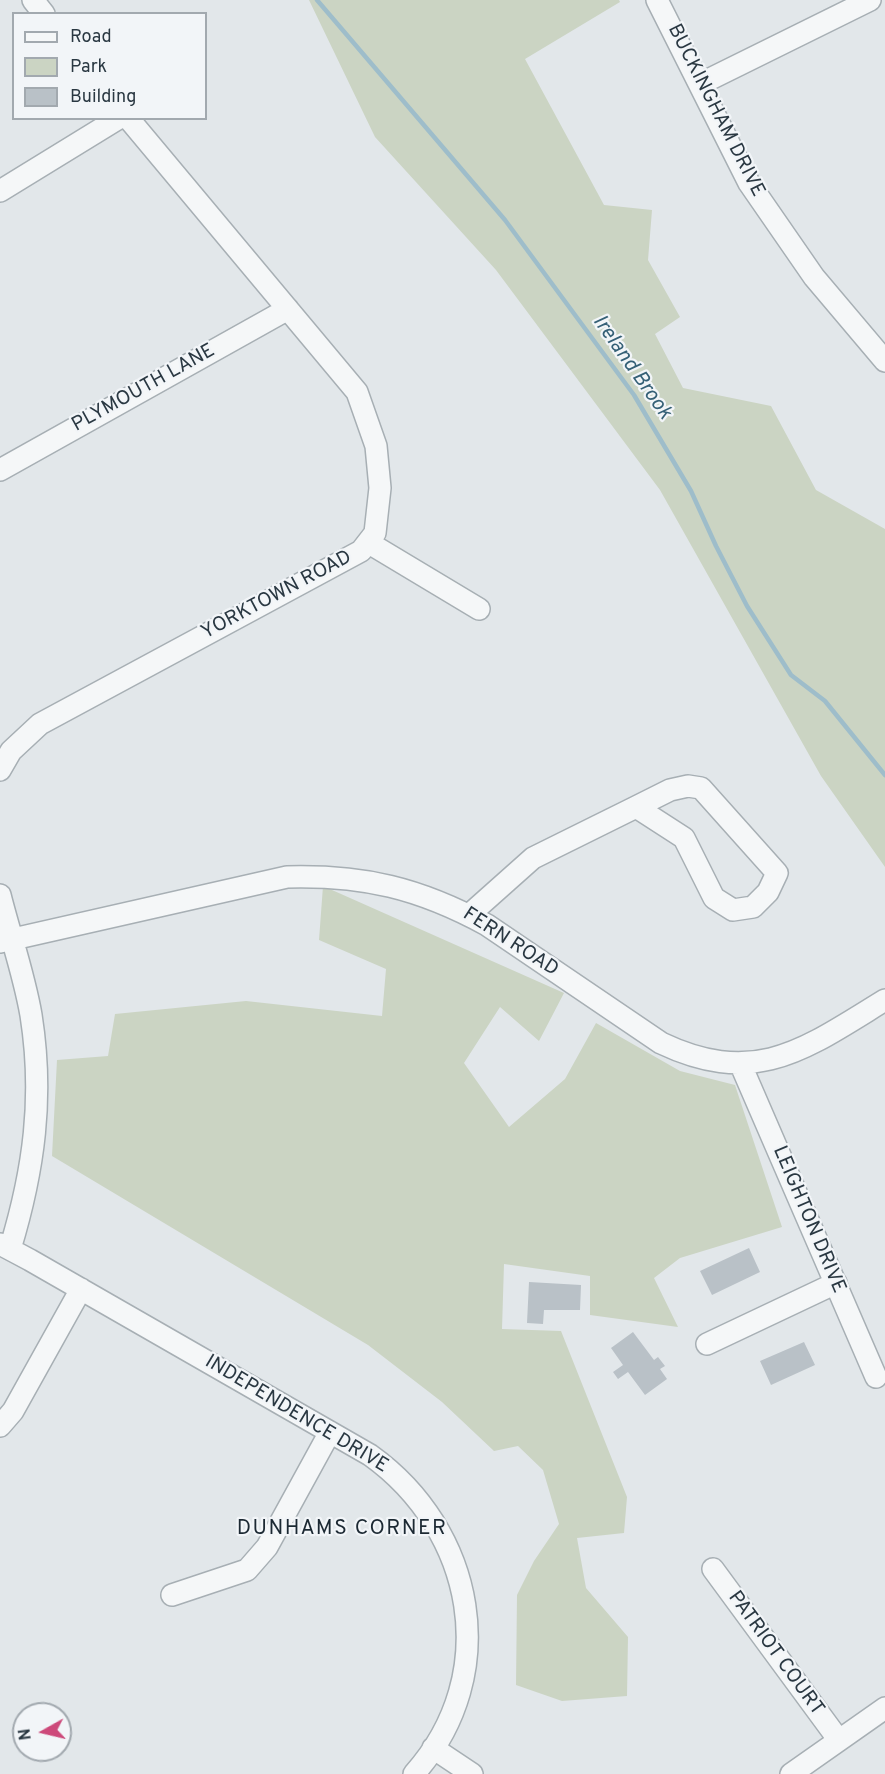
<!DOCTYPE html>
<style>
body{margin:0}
#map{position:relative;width:885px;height:1774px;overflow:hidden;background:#e2e7ea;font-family:Overpass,sans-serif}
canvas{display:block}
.legend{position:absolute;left:12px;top:12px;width:195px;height:108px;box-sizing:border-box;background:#f2f5f8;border:2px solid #a2a9af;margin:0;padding:8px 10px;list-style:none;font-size:18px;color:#2a3842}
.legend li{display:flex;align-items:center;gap:12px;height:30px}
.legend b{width:30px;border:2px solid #a2a9af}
.north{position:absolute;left:12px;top:1702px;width:60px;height:60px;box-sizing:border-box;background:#f2f5f8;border:2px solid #a2a9af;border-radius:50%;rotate:262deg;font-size:16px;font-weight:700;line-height:24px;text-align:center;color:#2a3842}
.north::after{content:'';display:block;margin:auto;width:21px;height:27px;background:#cd497a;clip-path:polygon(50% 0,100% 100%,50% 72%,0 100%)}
</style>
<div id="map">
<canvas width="885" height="1774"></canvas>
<ul class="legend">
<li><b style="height:8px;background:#f5f7f8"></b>Road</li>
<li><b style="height:16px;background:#cbd4c3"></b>Park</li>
<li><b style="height:16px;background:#b9c1c7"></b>Building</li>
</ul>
<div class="north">N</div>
</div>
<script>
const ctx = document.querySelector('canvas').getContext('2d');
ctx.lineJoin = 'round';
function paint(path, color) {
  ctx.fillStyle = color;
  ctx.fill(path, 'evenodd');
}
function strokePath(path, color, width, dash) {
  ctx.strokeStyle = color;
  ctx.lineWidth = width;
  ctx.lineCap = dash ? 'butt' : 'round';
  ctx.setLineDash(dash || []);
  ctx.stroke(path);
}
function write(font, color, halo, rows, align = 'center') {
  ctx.font = font + ' Overpass,sans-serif';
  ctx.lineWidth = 4.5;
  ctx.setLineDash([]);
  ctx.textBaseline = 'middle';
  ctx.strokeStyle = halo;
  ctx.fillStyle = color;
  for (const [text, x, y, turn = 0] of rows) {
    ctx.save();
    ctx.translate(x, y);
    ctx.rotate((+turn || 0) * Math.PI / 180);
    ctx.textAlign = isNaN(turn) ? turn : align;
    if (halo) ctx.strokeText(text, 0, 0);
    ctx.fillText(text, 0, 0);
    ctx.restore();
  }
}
const green = new Path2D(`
 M309 0H619L620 2 525 59 604 205 652 210 648 260 680 317 655 334 683 388 771 406 816 490 885 529V867L821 776 660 490 496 270 375 137Z
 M323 886 564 993 539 1041 500 1007 464 1063 509 1127 565 1079 596 1023 680 1071 735 1085 782 1227 680 1258 654 1278 678 1327 590 1315V1276L504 1264 502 1329 561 1331 627 1497 624 1533 577 1538 586 1588 628 1637 627 1696 562 1701 516 1685 517 1595 534 1561 559 1524 543 1470 518 1446 494 1451 442 1402 368 1345 52 1156 57 1060 108 1056 115 1014 246 1001 382 1016 386 969 319 940Z`);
const stream = new Path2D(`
 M317 0 505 220 634 395 691 491 716 546 747 606 791 675 825 701 885 775`);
const building = new Path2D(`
 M749 1248 760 1272 712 1295 700 1271Z
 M529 1282 581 1285 580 1310H544L543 1324 527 1323Z
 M633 1332 654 1360 658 1357 665 1366 660 1369 667 1379 645 1395 628 1372 618 1379 613 1372 623 1365 611 1348Z
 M804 1342 815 1365 771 1385 760 1361Z`);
const minor = new Path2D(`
 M33 0 44 14
 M657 0 749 183 814 277 885 361
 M700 84 870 0
 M0 191 119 118
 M0 470 288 309
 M369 543 479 609
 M0 770 11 751 40 724 361 551 375 533 380 488 376 446 357 392 128 118
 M688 786 701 788 777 873 768 892 753 907 733 910 714 898 684 838 636 807 670 790Z
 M0 895C10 935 24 974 31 1015 44 1097 34 1170 10 1249
 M469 915 533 858 636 807
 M0 942 287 877C364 875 419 888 487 925L661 1043C756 1088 805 1049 885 1000
 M740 1063 876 1377
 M0 1244 30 1260 370 1455C475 1530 503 1674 414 1774
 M707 1344 836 1283
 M0 1426 13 1411 81 1289
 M713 1569 838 1739
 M172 1595 247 1570 267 1547 330 1432
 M433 1748 472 1774
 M791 1774 885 1708`);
const streetNames = [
 ["BUCKINGHAM DRIVE",715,111,63],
 ["PLYMOUTH LANE",144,389,-29],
 ["YORKTOWN ROAD",277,596,-28],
 ["FERN ROAD",510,943,33],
 ["LEIGHTON DRIVE",808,1220,67],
 ["INDEPENDENCE DRIVE",296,1415,31],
 ["PATRIOT COURT",775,1654,54]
];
const waterNames = [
 ["Ireland Brook",631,368,55]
];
const neighbourhoodNames = [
 ["DUNHAMS CORNER",342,1530]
];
paint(green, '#cbd4c3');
strokePath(stream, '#9ebdca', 4.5);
paint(building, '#b9c1c7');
strokePath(minor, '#a7afb4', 24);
strokePath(minor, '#f5f7f8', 21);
write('20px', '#2a3842', '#f2f5f8', streetNames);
write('italic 21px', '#356076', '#f2f5f8', waterNames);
ctx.letterSpacing = '1.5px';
write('21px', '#1c2933', '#f2f5f8', neighbourhoodNames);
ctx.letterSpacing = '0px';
</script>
